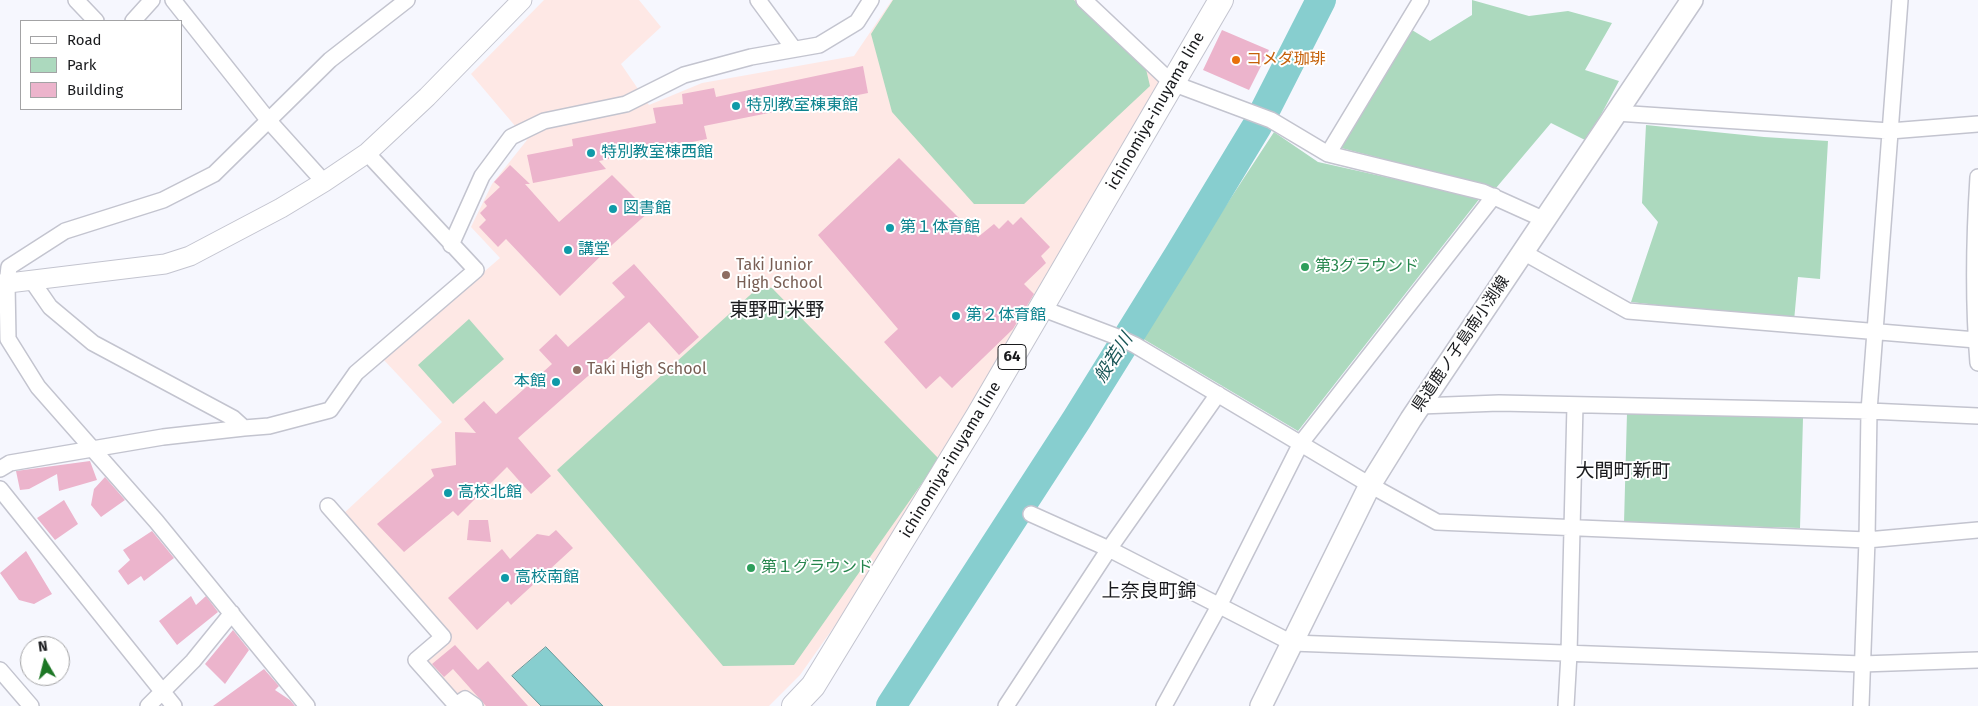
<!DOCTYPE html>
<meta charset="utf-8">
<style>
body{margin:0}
#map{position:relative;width:1978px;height:706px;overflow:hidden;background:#f6f7fe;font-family:"Fira Sans",sans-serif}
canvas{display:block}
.legend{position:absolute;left:20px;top:20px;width:162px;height:90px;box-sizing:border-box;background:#fff;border:1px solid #a3a3a5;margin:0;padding:6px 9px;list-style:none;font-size:15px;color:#191a1d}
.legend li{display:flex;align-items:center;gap:10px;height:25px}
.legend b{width:25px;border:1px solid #a3a3a5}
.north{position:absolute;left:20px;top:636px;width:50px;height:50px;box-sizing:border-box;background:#fff;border:1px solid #a3a3a5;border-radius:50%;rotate:352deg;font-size:14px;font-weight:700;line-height:20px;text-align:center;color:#191a1d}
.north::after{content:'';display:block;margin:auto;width:18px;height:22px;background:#1d7725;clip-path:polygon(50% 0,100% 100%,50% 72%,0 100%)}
</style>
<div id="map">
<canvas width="1978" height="706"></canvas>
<ul class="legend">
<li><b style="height:6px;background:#fff"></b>Road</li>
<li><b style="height:14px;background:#acd9be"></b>Park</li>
<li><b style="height:14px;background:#ecb4cc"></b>Building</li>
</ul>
<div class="north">N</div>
</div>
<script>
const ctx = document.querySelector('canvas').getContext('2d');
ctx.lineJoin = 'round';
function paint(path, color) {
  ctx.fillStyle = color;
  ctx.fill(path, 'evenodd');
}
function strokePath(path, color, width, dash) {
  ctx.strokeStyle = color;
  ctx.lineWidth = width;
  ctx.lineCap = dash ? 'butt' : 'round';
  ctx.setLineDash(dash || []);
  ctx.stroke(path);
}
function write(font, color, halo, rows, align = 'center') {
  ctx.font = font + ' "Fira Sans","Noto Sans JP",sans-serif';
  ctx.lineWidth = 4;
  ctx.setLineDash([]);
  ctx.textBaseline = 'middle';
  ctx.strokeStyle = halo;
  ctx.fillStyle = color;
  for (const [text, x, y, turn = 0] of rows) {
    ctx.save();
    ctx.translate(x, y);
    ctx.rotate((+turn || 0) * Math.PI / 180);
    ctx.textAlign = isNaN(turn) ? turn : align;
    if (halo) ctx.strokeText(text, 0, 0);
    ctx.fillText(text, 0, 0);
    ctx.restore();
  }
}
const education = new Path2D(`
 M544 0H639L661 27 621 64 649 105 702 83 854 56 892 0H1079L1155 72 1162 87 858 593 800 675 769 706H479L457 698 421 662 447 639 343 514 442 422 383 359 500 258 471 227 492 184 527 140 471 74Z`);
const green = new Path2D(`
 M893 0H1074L1146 69 1150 86 1024 204H974L892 112 871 34Z
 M1472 0 1529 16 1568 11 1612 23 1585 70 1619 81 1587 141 1551 123 1496 188 1341 148 1412 30 1430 41 1472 15Z
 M1646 125 1764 137 1828 141 1820 279 1798 277 1794 321 1631 302 1658 222 1642 203Z
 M1274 132 1318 162 1480 198 1298 431 1140 337Z
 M760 286 772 288 939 459 794 665 723 666 557 470Z
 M469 319 504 359 453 404 418 365Z
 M1627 413 1803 418 1800 528 1624 523Z`);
const water = new Path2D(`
 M546 647 603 706H541L512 676Z`);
const river = new Path2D(`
 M891 706 1077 419 1179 255 1257 126 1321 0`);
const building = new Path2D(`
 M1222 30 1269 50 1249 90 1203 70Z
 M863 66 868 93 704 126 707 139 599 161 606 169 533 183 527 155 573 146 572 139 656 123 653 108 683 104 682 94 714 88 716 97Z
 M899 158 978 237 994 224 999 229 1008 220 1013 225 1021 217 1050 247 1041 256 1046 263 1024 284 1034 294 1013 329 952 388 940 376 926 389 884 342 898 329 818 235Z
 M510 165 530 184H525L559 222 612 175 649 212 613 244 560 296 506 239 498 247 479 227 486 220 480 213 487 206 484 202 500 187 494 182Z
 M634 264 699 337 679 355 649 322 518 438 551 476 531 494 507 467 458 516 453 511 404 552 377 524 434 476 431 469 456 465 455 432 476 433 464 419 484 401 496 414 552 364 539 350 556 334 568 347 625 297 612 283Z
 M90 461 97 480 59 491 57 474 29 489 20 490 16 471Z
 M105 477 125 500 101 517 91 505 94 489Z
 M64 500 78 524 55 540 37 518Z
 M469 520H488L491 542 467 540Z
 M556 530 573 548 511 605 508 601 477 630 448 598 502 549 510 559 537 534 549 536Z
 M152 531 174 558 144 581 141 576 128 585 118 571 130 560 123 550Z
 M26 551 52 594 34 604 19 600 0 573Z
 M191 596 196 605 206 596 218 612 177 645 159 621Z
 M233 630 249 650 225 684 205 664Z
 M455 645 478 670 488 661 528 706H486L453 669 444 677 432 664Z
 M264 669 279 686 275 690 290 700 295 706H213Z`);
const minor = new Path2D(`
 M76 0 96 21
 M173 0 269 121 324 182
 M758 0 794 49
 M1084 0 1172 83 1271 120 1328 154 1483 192 1545 220
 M133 21 152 0
 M1616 113 1890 131 1978 124
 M1328 154 1421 0
 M1978 177C1974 239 1973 302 1978 363
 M451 245 482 176 511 137 544 121 626 104 684 75 751 57 819 45 857 22 871 0
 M1523 252 1628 311 1976 340
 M32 281 50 307 93 343 233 418 244 428 269 426 330 410 356 373 476 270 367 153
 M1041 308 1120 338 1135 345 1370 485 1437 522 1867 540 1978 530
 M1420 406 1499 403 1869 411 1978 416
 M0 469 10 463 163 437 244 428
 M0 489 174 706
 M328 506 443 637 416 660 456 705 465 699 475 706
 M1031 514 1109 549 1292 643 1862 664 1978 660
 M0 670 31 706
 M148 706 193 661 232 613
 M307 706 156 521 38 387 8 339 7 284 9 267 65 231 163 200 214 174 330 60 407 0
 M1006 706 1109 549 1218 394
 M1164 706 1219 606 1301 443 1494 196
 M1566 706 1569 654 1575 405
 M1861 706 1867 540 1869 411 1900 0`);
const tertiary = new Path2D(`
 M0 284 165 264 190 256 281 208 324 182 367 153 427 97 522 0`);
const secondary = new Path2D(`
 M1261 706 1370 485 1411 419 1692 0`);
const primary = new Path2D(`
 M794 706 813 686 978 416 1221 0`);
const markers = [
 [1236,60,5,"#e8710a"],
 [736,106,5,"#0f9aa8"],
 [591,153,5,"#0f9aa8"],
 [613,209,5,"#0f9aa8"],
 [890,228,5,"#0f9aa8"],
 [568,250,5,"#0f9aa8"],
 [1305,267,5,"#2e9e5b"],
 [726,275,5,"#8d6e63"],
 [956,316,5,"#0f9aa8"],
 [577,370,5,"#8d6e63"],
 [556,382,5,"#0f9aa8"],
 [448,493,5,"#0f9aa8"],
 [751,568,5,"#2e9e5b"],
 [505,578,5,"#0f9aa8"]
];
const shields = [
 [1012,357,28]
];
const shieldNames = [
 ["64",1012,357]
];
const foodNames = [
 ["コメダ珈琲",1246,60]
];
const cultureNames = [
 ["特別教室棟東館",746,106],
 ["特別教室棟西館",601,153],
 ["図書館",623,209],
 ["第１体育館",900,228],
 ["講堂",578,250],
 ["第２体育館",966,316],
 ["本館",546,382,"right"],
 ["高校北館",458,493],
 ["高校南館",515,578]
];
const streetNames = [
 ["ichinomiya-inuyama line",1156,111,-60],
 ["県道鹿ノ子島南小渕線",1461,344,-56],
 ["ichinomiya-inuyama line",951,460,-59]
];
const educationNames = [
 ["Taki Junior",736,266],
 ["High School",736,284],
 ["Taki High School",587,370]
];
const leisureNames = [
 ["第3グラウンド",1315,267],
 ["第１グラウンド",761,568]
];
const waterNames = [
 ["般若川",1114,358,-57]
];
const quarterNames = [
 ["東野町米野",777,311],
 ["大間町新町",1623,472],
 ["上奈良町錦",1149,592]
];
paint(education, '#fee8e5');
paint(green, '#acd9be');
paint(water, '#87cecf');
strokePath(water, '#66989a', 1);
strokePath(river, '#87cecf', 30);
paint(building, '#ecb4cc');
strokePath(minor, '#c3c4cf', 18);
strokePath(tertiary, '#c3c4cf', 21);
strokePath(secondary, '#c3c4cf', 24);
strokePath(primary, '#c3c4cf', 26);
strokePath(minor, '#fff', 15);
strokePath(tertiary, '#fff', 19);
strokePath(secondary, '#fff', 21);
strokePath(primary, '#fff', 24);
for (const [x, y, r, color] of markers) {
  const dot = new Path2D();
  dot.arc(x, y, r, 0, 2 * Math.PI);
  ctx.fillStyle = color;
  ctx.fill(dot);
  strokePath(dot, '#fff', 2);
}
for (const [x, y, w] of shields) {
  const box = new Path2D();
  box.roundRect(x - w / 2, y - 12.5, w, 25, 4);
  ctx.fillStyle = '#fff';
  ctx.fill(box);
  strokePath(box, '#191a1d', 1);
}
write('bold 15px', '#191a1d', null, shieldNames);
write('16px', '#c56008', '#fff', foodNames, 'left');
write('16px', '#0d838f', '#fff', cultureNames, 'left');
write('16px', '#191a1d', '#fff', streetNames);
write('16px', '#785e54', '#fff', educationNames, 'left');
write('16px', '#27864d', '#fff', leisureNames, 'left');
write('italic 18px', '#185556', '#fff', waterNames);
write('19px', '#191a1d', '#fff', quarterNames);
</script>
